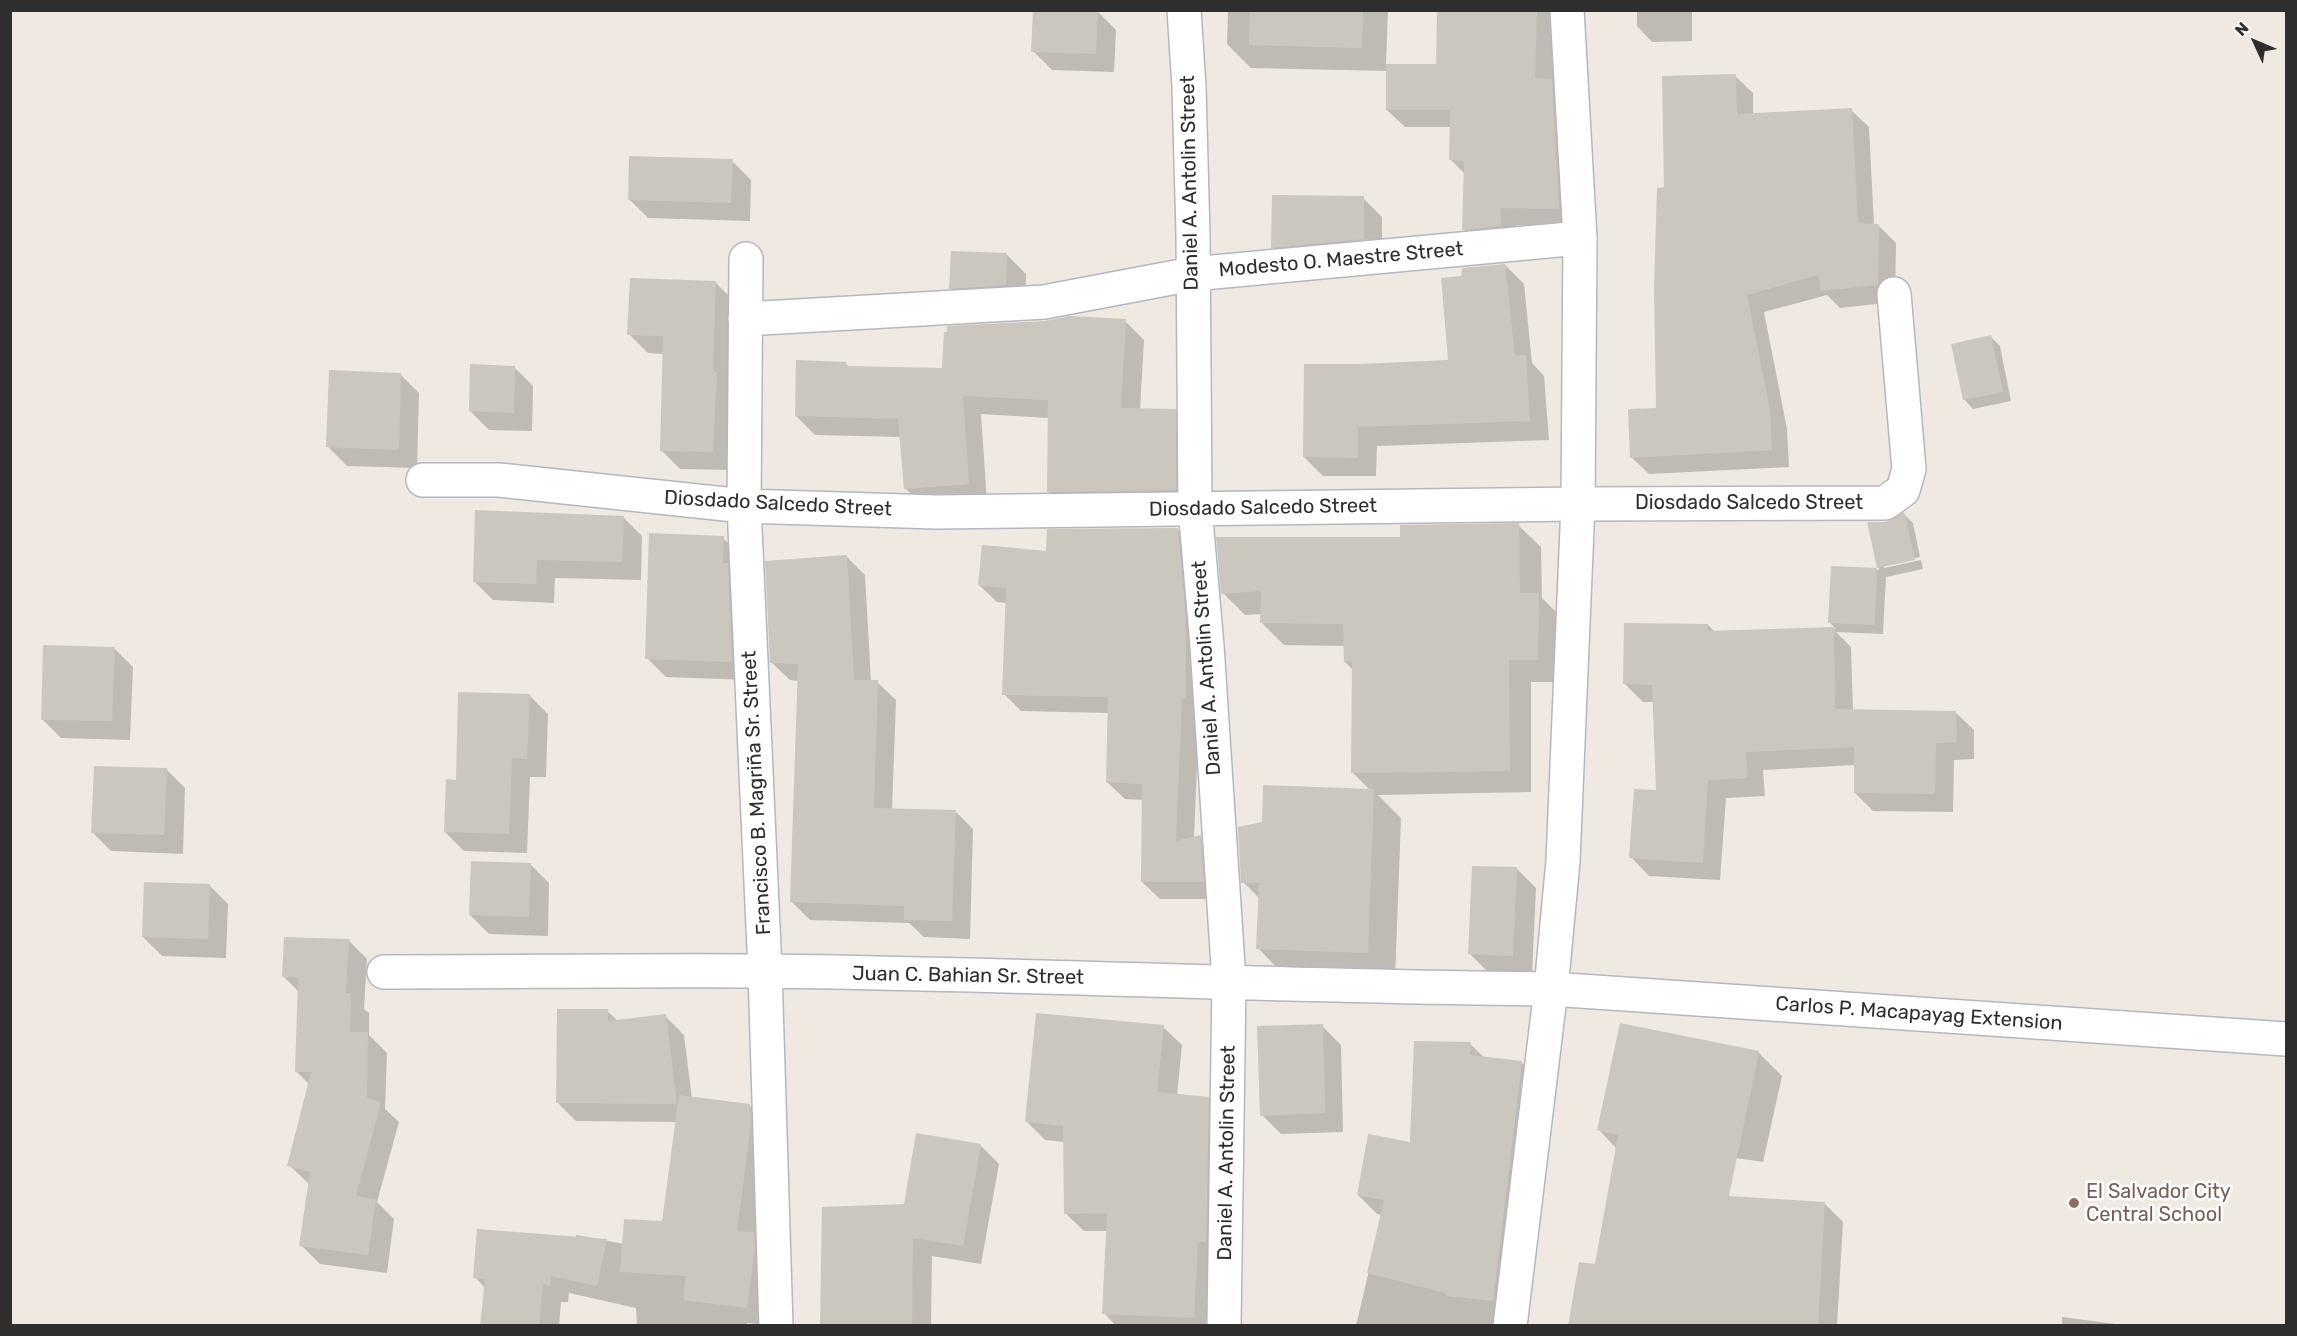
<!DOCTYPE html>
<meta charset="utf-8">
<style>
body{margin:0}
#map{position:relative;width:2297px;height:1336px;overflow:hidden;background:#efe9e1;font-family:Rubik,sans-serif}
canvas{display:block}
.frame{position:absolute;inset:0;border:12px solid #2e2e2e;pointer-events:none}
.north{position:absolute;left:2225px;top:12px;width:60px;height:60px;-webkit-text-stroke:4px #fff;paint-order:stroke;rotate:314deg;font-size:16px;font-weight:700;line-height:24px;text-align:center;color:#2e2e2e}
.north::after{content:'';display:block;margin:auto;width:21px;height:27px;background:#2e2e2e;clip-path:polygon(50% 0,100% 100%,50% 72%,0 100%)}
</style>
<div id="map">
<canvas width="2297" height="1336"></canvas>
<div class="frame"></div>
<div class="north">N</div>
</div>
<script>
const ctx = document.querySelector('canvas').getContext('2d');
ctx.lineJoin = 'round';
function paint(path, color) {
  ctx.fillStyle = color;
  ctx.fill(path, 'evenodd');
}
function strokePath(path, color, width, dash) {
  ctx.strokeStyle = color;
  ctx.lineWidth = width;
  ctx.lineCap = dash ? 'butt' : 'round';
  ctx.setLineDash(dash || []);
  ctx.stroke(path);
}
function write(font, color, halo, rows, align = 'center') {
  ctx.font = font + ' Rubik,sans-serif';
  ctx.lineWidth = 5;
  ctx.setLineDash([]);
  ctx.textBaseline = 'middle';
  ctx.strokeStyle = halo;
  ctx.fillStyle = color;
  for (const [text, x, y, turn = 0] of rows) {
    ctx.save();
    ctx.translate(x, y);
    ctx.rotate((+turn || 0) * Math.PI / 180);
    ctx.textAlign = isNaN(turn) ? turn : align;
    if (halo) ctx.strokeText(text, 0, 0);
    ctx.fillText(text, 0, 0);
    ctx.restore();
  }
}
const shadow = new Path2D(`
 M1228 10H1388L1386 65 1437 66 1438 10H1551V25L1554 29 1553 81 1569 98 1576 225H1516L1518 243 1481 247 1464 229 1465 174 1451 160V127H1405L1387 110 1388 71 1251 68 1227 44Z
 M1637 10H1692V41L1652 42 1637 26Z
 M1097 11 1116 30 1114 72 1052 70 1033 51Z
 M1735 76 1753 93V115L1851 110 1869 127 1874 225H1878L1896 243 1895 302 1840 308 1827 295 1764 312 1787 429 1789 467 1649 474 1631 457 1658 409 1665 188Z
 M732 161 751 180 750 221 648 218 629 199Z
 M1363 198 1382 217V258L1292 266 1273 247Z
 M1007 255 1026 274 1025 304 969 307 951 288Z
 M1505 265 1524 284 1532 363 1544 376 1549 440 1377 446 1376 476H1323L1304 457 1359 365 1450 361 1463 277Z
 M715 282 734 301 731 470 680 469 661 450 664 354 648 353 629 334Z
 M1125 321 1144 340 1140 410H1175L1194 429V509L1067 510 1048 491 1049 418 981 414 987 503 924 507 906 489 901 437 815 435 796 416 845 363 849 367 944 370Z
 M1991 337 2000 346 2011 401 1973 409 1964 399Z
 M514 367 533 386 532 431 489 430 470 411Z
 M400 374 419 393 417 468 347 466 328 447Z
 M1904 514 1913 523 1920 557 1884 565V568L1921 560 1923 569 1886 577 1883 634 1836 632 1851 647 1853 711 1955 712 1974 730V759L1954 760 1953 812 1873 811 1855 793V765L1763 770 1765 796 1726 798 1720 880 1649 876 1631 857 1658 792 1654 702H1643L1624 683 1708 625 1715 632 1836 629 1829 622 1832 568 1879 570 1869 523H1886Z
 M623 517 642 536 641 580 555 578 554 603 493 600 474 581Z
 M1518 525 1541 547 1542 598 1561 617 1560 682H1531V792L1378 795 1401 818 1395 980 1285 976 1258 948 1260 899 1243 882 1370 790 1353 773V670L1345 662V646L1284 645 1262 623V614L1245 615 1223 593 1401 538Z
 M1177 529 1195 547 1199 715 1194 838 1200 837 1217 854 1220 899H1160L1142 882 1143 800 1125 799 1107 782 1109 713 1021 711 1004 694 1007 603 997 602 979 585 1048 553Z
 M723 538 742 557 750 680 666 677 647 658Z
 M847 557 865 575 871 682H877L896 700 892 810 955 811 973 829 970 939 924 937 909 923 810 920 792 902 799 681 790 680 771 662Z
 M114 648 133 667 130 740 61 738 42 719Z
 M529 695 548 714 546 777H530L527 853 464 851 445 832 457 781Z
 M166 769 185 788 183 854 111 851 92 832Z
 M530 864 549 883 548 936 489 934 470 915Z
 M1517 869 1536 888 1532 974 1488 972 1469 953Z
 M209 885 228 904 226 958 162 956 143 937Z
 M348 940 367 959 364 1009 369 1013V1035L387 1053 385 1109 399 1122 377 1202 394 1219 387 1273 320 1264 301 1245 310 1185 289 1165 309 1084 296 1071 299 992 283 976Z
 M607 1011 618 1021 665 1016 684 1035 692 1099 750 1106 768 1124 769 1144 757 1237 772 1252 765 1325 747 1323V1326H637L636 1308 569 1293 568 1302H561L559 1326H482L485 1288 475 1277 576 1238V1235L624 1244 663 1222 677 1122 576 1121 557 1102Z
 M1621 1024 1759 1053 1782 1076 1763 1162 1704 1153 1617 1149 1599 1130Z
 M1322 1026 1341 1045 1343 1132 1281 1134 1262 1115Z
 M1163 1027 1182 1045 1177 1095 1208 1098 1226 1116 1212 1326H1116L1104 1313 1107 1231H1084L1065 1213V1142L1045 1140 1026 1121Z
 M1470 1044 1485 1058 1521 1062 1540 1081 1511 1326H1356L1382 1215 1377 1214 1358 1195 1412 1143Z
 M980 1145 999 1164 981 1264 932 1256 931 1326H821L905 1205Z
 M1824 1203 1843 1222 1837 1326H1721Z
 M2062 1317 2131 1326H2062Z`);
const building = new Path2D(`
 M1033 10H1098L1096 54 1031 52Z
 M1250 10H1363L1362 48 1249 45Z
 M1437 10H1537L1535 78 1552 79 1559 209 1500 208 1501 226 1462 230 1464 161 1449 160 1450 110H1386V64H1436Z
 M1736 74 1737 114 1852 108 1858 223 1879 224 1878 285 1821 291 1818 275 1747 295 1770 410 1772 450 1630 458 1628 409 1656 408 1654 288 1657 188 1664 187 1662 76Z
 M629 156 733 159 731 203 628 200Z
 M1272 195 1364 196V239L1271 248Z
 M951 251 1007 253 1006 285 949 289Z
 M1505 264 1515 356 1526 355 1530 421 1358 427V458L1303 457 1304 364H1359L1448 360 1441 278 1461 276 1462 268Z
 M630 278 716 281 713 372H717L713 452 660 451 663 336 627 335Z
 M1070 316 1126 319 1121 408 1176 409V490L1047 492 1048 400 963 396 969 484 904 489 898 419 795 416 796 360 846 362V366L942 368 944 332H947V326L1045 321Z
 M1991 335 2003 392 1963 400 1951 344Z
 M470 364 515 366 514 413 469 411Z
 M329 370 401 373 399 450 326 447Z
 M475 510 624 516 622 562 537 560 536 584 473 582Z
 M1904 512 1915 560 1877 568 1867 522H1886Z
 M1519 523 1520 593H1539L1538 660H1509L1510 771 1351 773 1352 662H1344L1343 624 1260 623 1261 591 1221 594 1216 537H1400V525Z
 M1178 528 1186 620V698H1182L1176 841 1201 835 1204 882H1141L1142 784 1106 782 1108 697 1002 695 1006 588 978 585 982 545 1046 551 1047 529Z
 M649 533 724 536 723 563H728L732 662 645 659Z
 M847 555 854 680H878L874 808 956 810 952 921 904 920V906L790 902 798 664 770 663 765 561Z
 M1831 566 1877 568 1875 625 1828 623Z
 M1624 623 1708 624V631L1834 627 1835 709 1956 711 1957 742 1936 743 1935 794 1854 793V747L1746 752 1747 778 1708 780 1703 863 1629 858 1634 789 1656 790 1652 685 1623 684Z
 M43 645 115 647 112 721 41 720Z
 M458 692 530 694 527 759 512 758 509 834 444 832 446 779 456 780Z
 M94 766 167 768 164 835 91 833Z
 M1263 785 1374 789 1368 953 1256 949 1259 883H1241L1238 827 1262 822Z
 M471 861 531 863 529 917 469 915Z
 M1472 866 1517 867 1513 956 1468 954Z
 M144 882 210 884 208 939 142 937Z
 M284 937 349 939 346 993H351L350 1032H368L367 1098 381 1102 356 1196 376 1199 368 1255 299 1246 310 1172 287 1166 311 1072H295L298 977H282Z
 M557 1009H608V1021L666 1014 677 1104 556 1103Z
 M1036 1013 1164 1025 1157 1092 1209 1097 1206 1242H1198L1194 1318 1102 1314 1107 1213 1064 1214 1063 1126 1025 1122Z
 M1620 1023 1759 1051 1729 1196 1825 1202 1818 1326H1568L1579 1262 1595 1264 1618 1135 1597 1130Z
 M1323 1024 1325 1113 1260 1116 1257 1026Z
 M1414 1041 1471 1042 1470 1055 1522 1061 1493 1301 1446 1296V1293L1367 1273 1384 1200 1357 1195 1368 1134 1410 1142Z
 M679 1095 750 1104 751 1124 737 1231 754 1232 755 1247 747 1308 683 1300 686 1276 620 1272 624 1219 662 1221Z
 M916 1133 981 1144 963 1246 913 1238 912 1326H820L822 1207 904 1204Z
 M477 1229 607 1239 597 1286 551 1276 550 1285 543 1284 539 1326H480L485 1279 473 1278Z`);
const street = new Path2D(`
 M1184 10 1189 87 1193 235 1195 508 1207 646 1229 981 1224 1326
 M746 259 744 506 765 971 776 1326
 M745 319 1044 302 1192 274 1580 238
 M423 480H499L744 506 936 512 1578 504 1885 503 1903 490 1909 469 1894 294
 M384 972C511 972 639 970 766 971 1028 974 1289 987 1551 989L2286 1039`);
const secondary = new Path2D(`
 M1510 1326 1551 989 1563 861 1578 504 1580 238 1567 10`);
const markers = [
 [2074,1203,6,"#8d6e63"]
];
const streetNames = [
 ["Daniel A. Antolin Street",1190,183,-91],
 ["Modesto O. Maestre Street",1341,260,-5],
 ["Diosdado Salcedo Street",1749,503],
 ["Diosdado Salcedo Street",778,504,3],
 ["Diosdado Salcedo Street",1263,508,-1],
 ["Daniel A. Antolin Street",1207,668,-94],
 ["Francisco B. Magriña Sr. Street",757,793,-93],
 ["Juan C. Bahian Sr. Street",968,976,1],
 ["Carlos P. Macapayag Extension",1919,1014,4],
 ["Daniel A. Antolin Street",1227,1153,-89]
];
const educationNames = [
 ["El Salvador City",2086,1192],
 ["Central School",2086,1215]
];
paint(shadow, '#0003');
paint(building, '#cbc7bf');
strokePath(street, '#b4b7c1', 36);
strokePath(secondary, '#b4b7c1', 36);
strokePath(street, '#fff', 33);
strokePath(secondary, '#fff', 33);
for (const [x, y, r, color] of markers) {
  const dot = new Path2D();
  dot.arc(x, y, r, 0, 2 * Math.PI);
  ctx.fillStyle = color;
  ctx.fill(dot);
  strokePath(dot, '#fff', 2);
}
write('20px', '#2e2e2e', '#fff', streetNames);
write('20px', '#785e54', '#fff', educationNames, 'left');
</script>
